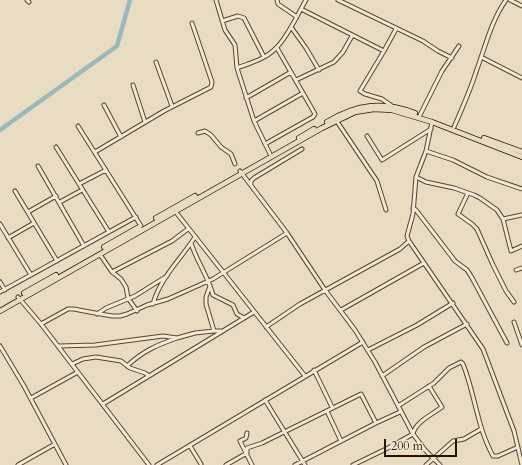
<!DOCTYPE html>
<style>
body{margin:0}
#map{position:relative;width:522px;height:465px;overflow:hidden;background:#e8ddc2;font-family:Cardo,serif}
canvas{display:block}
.scale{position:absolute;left:384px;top:439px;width:73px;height:18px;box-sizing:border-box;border:2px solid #2e1000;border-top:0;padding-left:5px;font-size:12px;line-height:14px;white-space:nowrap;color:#2e1000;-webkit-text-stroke:3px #f0e9d7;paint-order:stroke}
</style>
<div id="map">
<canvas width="522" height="465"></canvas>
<div class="scale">200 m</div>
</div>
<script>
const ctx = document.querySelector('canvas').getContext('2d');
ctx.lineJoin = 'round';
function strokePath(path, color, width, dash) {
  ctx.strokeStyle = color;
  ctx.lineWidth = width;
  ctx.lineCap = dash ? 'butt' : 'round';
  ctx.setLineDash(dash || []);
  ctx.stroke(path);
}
const river = new Path2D(`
 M0 130 117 46 130 0`);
const minor = new Path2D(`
 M27 0 29 2
 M216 0 225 30 235 45 237 68 254 121 270 154
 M277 0 278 4 297 17
 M338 0 423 41 438 51 452 58
 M510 0 522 6
 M301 9 384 51 396 29
 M222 21 238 16 244 18 264 57
 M291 27 306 48 319 70
 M384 51 360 91 365 94 382 99 392 106
 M481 57 522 78
 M156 62 172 106
 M237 68C250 63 266 59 276 48 288 37 297 15 306 0
 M296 80 334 62 343 52 352 36
 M133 85 145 122
 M246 98 291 72
 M104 105 121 137
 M420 115 442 71 459 46
 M336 120 377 181 386 210
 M254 121 303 93
 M432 122 426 151 416 177 413 214 407 236 409 241 483 349 514 431 522 465
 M78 126 141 226
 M454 127C462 109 470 91 476 72 485 48 491 21 506 0
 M198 133 205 131 211 135 221 147 231 154 235 164
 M367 136 382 160 431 129
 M265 144 313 117 315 114 277 48
 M56 147 109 232
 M426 151 453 160 487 177 522 189
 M95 152 164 111 211 87 212 82 192 23
 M38 166 84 246
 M240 171 287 233 325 290 355 330 375 362 413 434 425 450 440 465
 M416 177 426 182 454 188 474 195 480 198 497 210 503 219 511 251 522 246
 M79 184 106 170
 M251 185V181L254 178 302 149
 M15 191 57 261
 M468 193 458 214 472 224 477 229 493 265 506 291 514 302
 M60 202 82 190
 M413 208 416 210 455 261 467 270 471 276 507 343
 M175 211 305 376
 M28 212 56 196
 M503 219 522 215
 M0 224 31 275
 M8 238 34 223
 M191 243C197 262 208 276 213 295L233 305 237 314 244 318
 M101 256 112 272 172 241 188 229
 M516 270 522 268
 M112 272 121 279 126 287 128 298 137 311
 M0 282 5 290
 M210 286 206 297V304L214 331H221
 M0 292 136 217
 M18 297 41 324 149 465
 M153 304C160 278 181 259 195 237
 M341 310 424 263
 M97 314 106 308 135 296 167 276
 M514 322 522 345
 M41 324 68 309H74L84 311 112 316H120L127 314 147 305 168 299 213 279 287 233
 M266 327 300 304 400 249 409 241
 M0 346 24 386 66 465
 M59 346 95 345 163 336 177 338 195 333 214 331
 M368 350 417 325 453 303
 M72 364 83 359 96 357 121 361 130 368 145 373 149 376
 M127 366C143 351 157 345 177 338
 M314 370 332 407
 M382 376 424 347 467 324
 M31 398 78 372
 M265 400 305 465
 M103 404 254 312
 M398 406 434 383 449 368 461 362 463 364C475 394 477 427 493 456H498L518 447
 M327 411 341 441
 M247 433 246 438 240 441 252 465
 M190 446 201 464
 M18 465 55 444
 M157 465 363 342
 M226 465 247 453V448L262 443 361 394 376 423
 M295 465 376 423 400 412
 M353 465 388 448 413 434C415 422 433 414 442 407L429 386
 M426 465 453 441 464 439 481 429`);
const primary = new Path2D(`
 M327 122C357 104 382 101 415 113
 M299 138 314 129
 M484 138 522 152
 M156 218 195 196
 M104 247 139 227
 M24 293 56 275
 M0 311 322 128 355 112 374 109 392 110 432 122 522 157`);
strokePath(river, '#99baba', 4.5);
strokePath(minor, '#5c4330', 5);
strokePath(primary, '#2e1000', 6);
strokePath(minor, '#f0e9d7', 3);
strokePath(primary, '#e8ddc2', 4.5);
</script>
